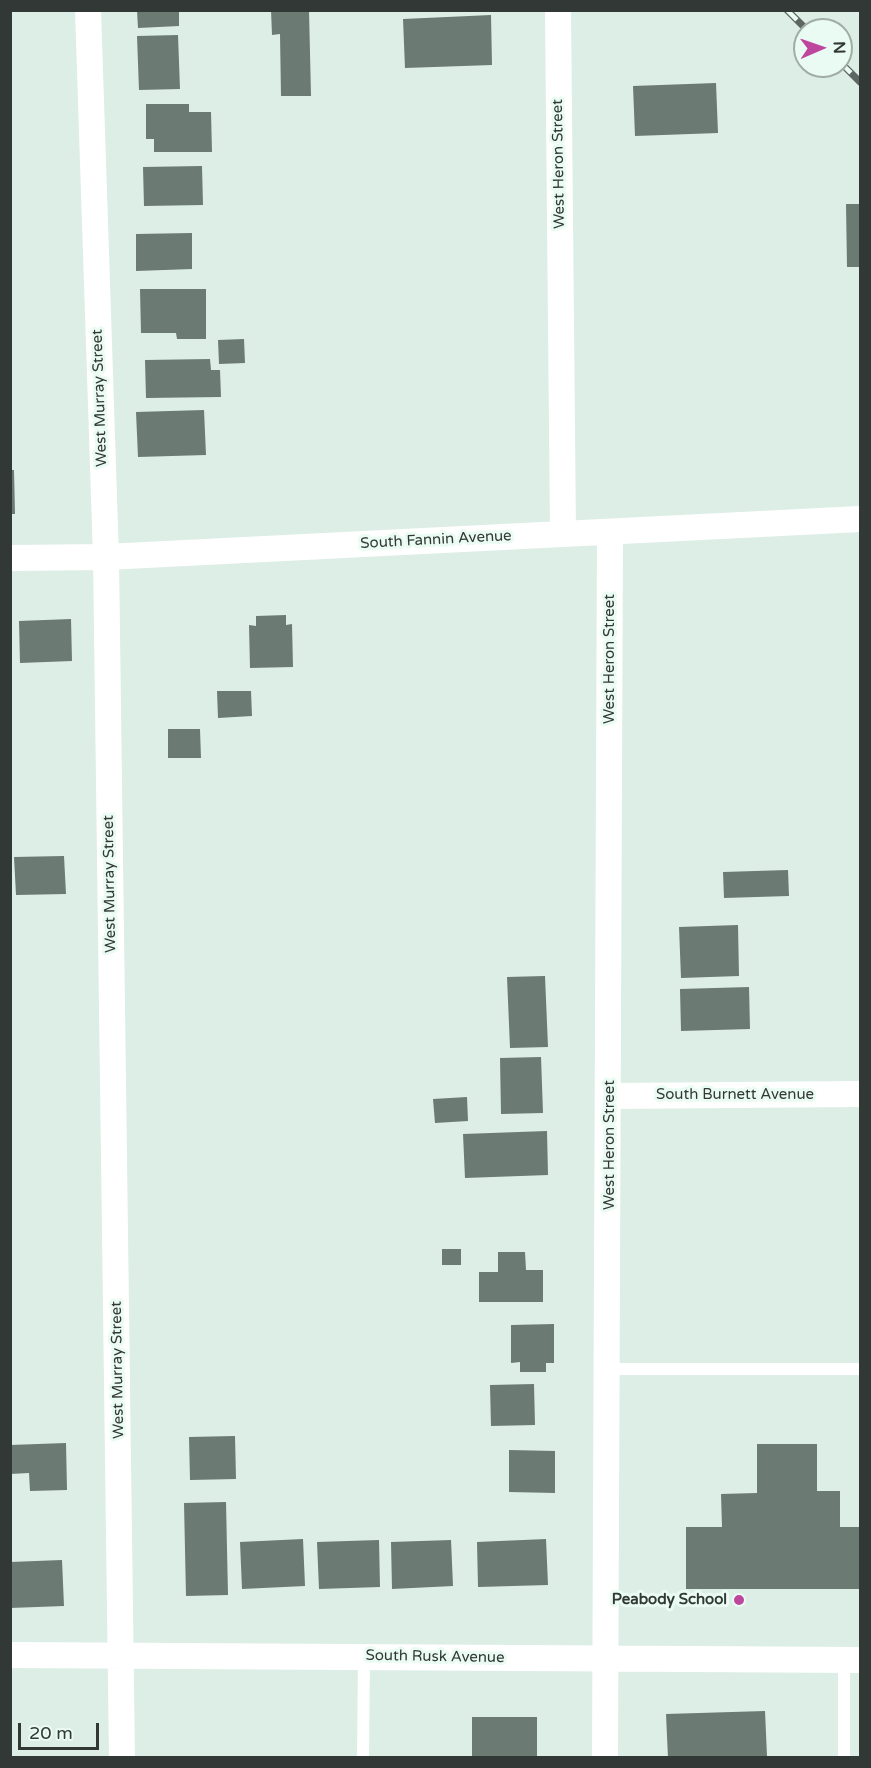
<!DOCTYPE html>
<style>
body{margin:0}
#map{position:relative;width:871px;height:1768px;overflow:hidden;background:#ddeee6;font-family:"Varela Round",sans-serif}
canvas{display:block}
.frame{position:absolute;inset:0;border:12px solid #323835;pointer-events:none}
.north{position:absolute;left:793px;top:18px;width:60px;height:60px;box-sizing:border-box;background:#eafbf3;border:2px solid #a0ada7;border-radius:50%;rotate:88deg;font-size:16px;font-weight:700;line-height:24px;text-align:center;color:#323835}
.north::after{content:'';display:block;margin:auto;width:21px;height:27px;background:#be479d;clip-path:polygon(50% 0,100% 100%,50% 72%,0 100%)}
.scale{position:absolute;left:18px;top:1723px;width:81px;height:27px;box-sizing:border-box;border:3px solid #323835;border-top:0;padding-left:8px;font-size:18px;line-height:21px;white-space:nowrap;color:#323835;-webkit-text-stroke:4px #eafbf3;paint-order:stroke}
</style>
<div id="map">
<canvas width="871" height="1768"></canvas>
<div class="frame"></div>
<div class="north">N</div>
<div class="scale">20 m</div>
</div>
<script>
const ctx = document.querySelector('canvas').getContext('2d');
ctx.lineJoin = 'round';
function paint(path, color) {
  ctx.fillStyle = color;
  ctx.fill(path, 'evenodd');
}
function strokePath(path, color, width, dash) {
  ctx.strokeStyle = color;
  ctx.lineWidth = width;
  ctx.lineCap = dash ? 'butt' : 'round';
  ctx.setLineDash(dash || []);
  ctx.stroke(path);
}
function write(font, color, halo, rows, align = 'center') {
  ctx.font = font + ' "Varela Round",sans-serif';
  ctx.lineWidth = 6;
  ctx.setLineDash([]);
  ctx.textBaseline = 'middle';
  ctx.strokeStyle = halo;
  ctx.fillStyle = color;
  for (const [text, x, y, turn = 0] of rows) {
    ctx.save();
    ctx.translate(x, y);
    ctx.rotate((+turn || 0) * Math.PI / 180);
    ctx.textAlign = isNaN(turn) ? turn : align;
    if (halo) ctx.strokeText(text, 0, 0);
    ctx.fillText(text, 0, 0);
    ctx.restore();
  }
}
const building = new Path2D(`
 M137 10H179V26L138 28Z
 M271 10H309L311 96H281L280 34 272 35Z
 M491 15 492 65 405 68 403 19Z
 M178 35 180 89 139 90 137 36Z
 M716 83 718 133 635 136 633 86Z
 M146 104H189V112H211L212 152H154V139H146Z
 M202 166 203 205 144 206 143 167Z
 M846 204H860V267H847Z
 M192 233V269L136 271V234Z
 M140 289H206V339H177L176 333H141Z
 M244 339 245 363 219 364 218 340Z
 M210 359 211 370H220L221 397 146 398 145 360Z
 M204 410 206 455 138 457 136 412Z
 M10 470H14L15 514H10Z
 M286 615V625L292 624 293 667 250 668 249 625 256 626V616Z
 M71 619 72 661 20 663 19 621Z
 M217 691H251L252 716 218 718Z
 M168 729H200L201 758H168Z
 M64 856 66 894 16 895 14 857Z
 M788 870 789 896 724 898 723 872Z
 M738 925 739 976 681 978 679 927Z
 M545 976 548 1047 510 1048 507 977Z
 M749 987 750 1029 681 1031 680 989Z
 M541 1057 543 1113 501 1114 500 1058Z
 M467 1097 468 1121 435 1123 433 1099Z
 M547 1131 548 1175 465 1178 463 1134Z
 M442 1249H461V1265H442Z
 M498 1252H525L526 1270H543V1302H479V1272H498Z
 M554 1324V1363H546V1372H520V1362L511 1363V1325Z
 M534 1384 535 1425 491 1426 490 1385Z
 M235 1436 236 1479 190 1480 189 1437Z
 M66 1443 67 1490 30 1491 29 1473 10 1474V1445Z
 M757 1444H817V1491H840V1527H860V1589H686V1527H722L721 1494 757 1493Z
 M509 1450 555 1451V1493L509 1492Z
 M226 1502 228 1595 186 1596 184 1503Z
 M303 1539 305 1586 242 1589 240 1542Z
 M546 1539 548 1585 478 1587 477 1542Z
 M379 1540 380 1587 319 1589 317 1542Z
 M451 1540 453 1586 392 1589 391 1542Z
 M62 1560 64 1606 10 1608V1562Z
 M765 1711 767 1756 668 1758 666 1714Z
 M472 1717H537V1757H472Z`);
const lane = new Path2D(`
 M608 1369H860
 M363 1758 364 1656
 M844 1758V1660`);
const street = new Path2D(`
 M88 10 106 557 122 1758
 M558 10 563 534
 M10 558 106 557 860 519
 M610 1096 860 1094
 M10 1655 860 1660
 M605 1758 610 532`);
const rail = new Path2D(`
 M787 10 807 30
 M841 63 860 82`);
const markers = [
 [739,1600,6,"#be479d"]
];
const streetNames = [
 ["West Heron Street",559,164,-91],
 ["West Murray Street",100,398,-92],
 ["South Fannin Avenue",436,540,-3],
 ["West Heron Street",610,659,-90],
 ["West Murray Street",110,884,-91],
 ["South Burnett Avenue",735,1095],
 ["West Heron Street",610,1145,-90],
 ["West Murray Street",118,1370,-91],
 ["South Rusk Avenue",435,1657,1]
];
const poiNames = [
 ["Peabody School",727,1600]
];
paint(building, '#6b7a73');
strokePath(lane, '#fff', 12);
strokePath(street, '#fff', 26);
strokePath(rail, '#5d6662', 7);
strokePath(rail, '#eafbf3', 4.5, [14]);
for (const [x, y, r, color] of markers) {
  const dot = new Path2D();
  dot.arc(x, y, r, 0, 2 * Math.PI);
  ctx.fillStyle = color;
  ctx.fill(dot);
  strokePath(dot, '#eafbf3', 2);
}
write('15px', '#323835', '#eafbf3', streetNames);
write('bold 15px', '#323835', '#eafbf3', poiNames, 'right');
</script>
